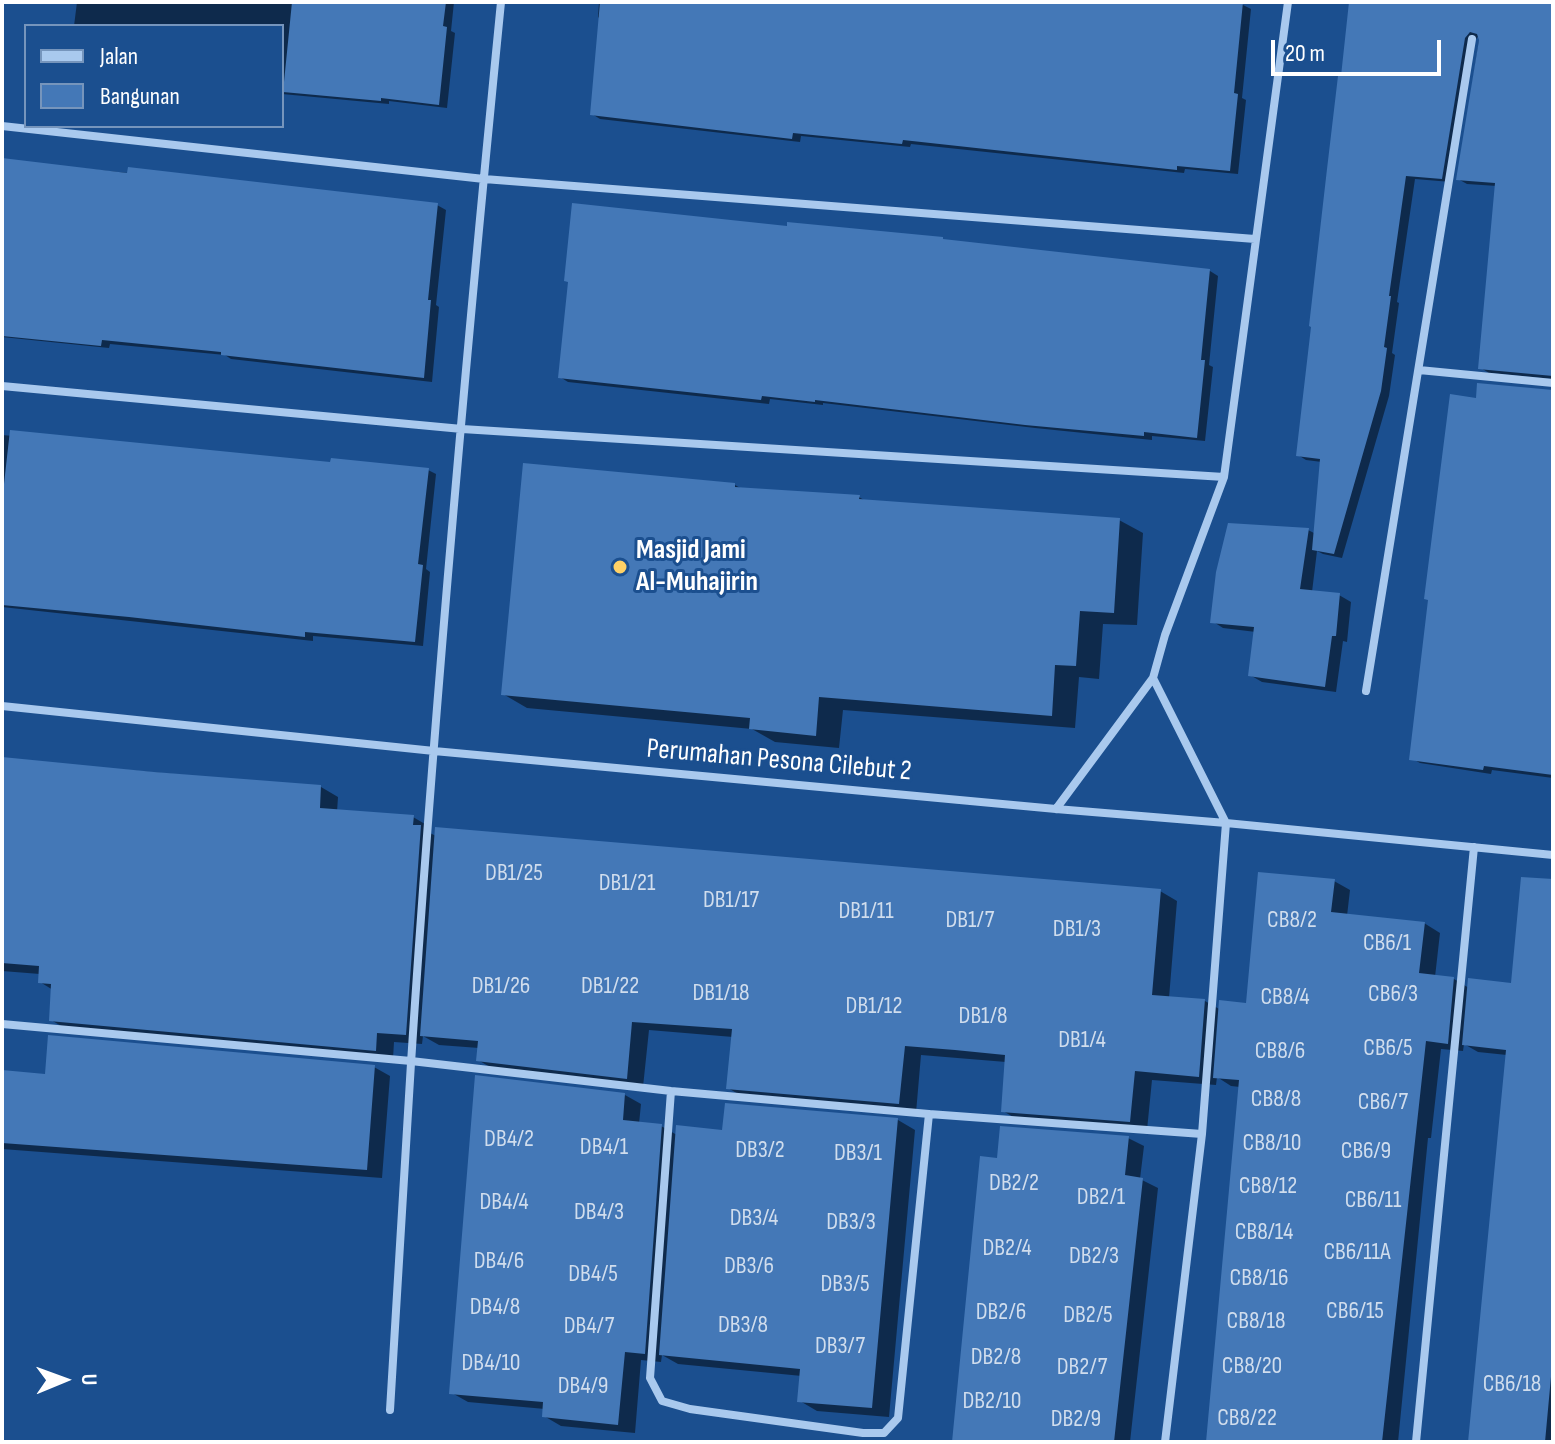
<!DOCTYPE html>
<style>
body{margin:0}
#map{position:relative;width:1555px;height:1444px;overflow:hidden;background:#1b4f8f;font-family:"Sofia Sans Condensed",sans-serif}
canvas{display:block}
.frame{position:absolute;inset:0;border:4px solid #fff;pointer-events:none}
.legend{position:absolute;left:24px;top:24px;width:260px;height:104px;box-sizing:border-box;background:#1b4f8f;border:2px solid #7695bc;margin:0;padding:10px 14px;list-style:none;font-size:24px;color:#fff}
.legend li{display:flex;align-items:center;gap:16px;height:40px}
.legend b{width:40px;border:2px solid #7695bc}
.north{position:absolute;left:24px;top:1340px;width:80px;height:80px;-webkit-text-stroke:6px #1b4f8f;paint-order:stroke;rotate:89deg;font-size:22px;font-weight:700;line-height:32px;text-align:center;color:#fff}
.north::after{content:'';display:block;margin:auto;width:28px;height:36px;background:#fff;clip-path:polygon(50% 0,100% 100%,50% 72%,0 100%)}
.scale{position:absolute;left:1271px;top:40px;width:170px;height:36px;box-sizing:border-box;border:4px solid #fff;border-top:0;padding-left:10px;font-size:24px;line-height:28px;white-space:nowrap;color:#fff;-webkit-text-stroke:6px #1b4f8f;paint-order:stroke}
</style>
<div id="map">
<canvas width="1555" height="1444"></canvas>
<div class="frame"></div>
<ul class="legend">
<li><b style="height:10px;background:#a9c9ee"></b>Jalan</li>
<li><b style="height:22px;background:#4478b7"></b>Bangunan</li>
</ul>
<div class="north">U</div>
<div class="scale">20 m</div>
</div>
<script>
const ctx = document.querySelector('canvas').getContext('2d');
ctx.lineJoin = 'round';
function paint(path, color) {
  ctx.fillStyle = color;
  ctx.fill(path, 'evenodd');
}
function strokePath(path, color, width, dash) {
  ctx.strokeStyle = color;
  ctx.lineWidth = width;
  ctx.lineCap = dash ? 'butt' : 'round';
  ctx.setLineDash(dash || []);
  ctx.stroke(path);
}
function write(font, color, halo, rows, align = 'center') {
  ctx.font = font + ' "Sofia Sans Condensed",sans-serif';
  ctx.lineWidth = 6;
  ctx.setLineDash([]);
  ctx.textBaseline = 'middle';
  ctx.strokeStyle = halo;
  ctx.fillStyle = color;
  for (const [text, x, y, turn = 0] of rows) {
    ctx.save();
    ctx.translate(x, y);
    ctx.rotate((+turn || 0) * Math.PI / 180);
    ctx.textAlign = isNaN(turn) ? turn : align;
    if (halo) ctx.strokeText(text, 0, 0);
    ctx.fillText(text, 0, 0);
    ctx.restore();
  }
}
const shadow = new Path2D(`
 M77 2H454L451 31 455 33 447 108 389 101V104L282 94V26H74Z
 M599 2H1220L1243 5 1251 9 1242 98 1246 100 1238 174 1185 169 1184 173 911 144 910 147 801 136 800 142 600 119 592 114 600 19 598 17Z
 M1351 2H1553V379L1489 373 1481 368 1497 186 1467 184 1458 179 1480 34 1473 43 1451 182 1415 179 1397 302 1399 303 1392 353 1395 355 1389 396 1342 558 1323 554 1317 551 1312 592 1339 595 1351 602 1347 642 1343 641 1336 692 1262 682 1250 675 1256 632 1223 628 1212 621 1308 530 1316 534 1322 462 1306 460 1298 455Z
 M2 160 437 205 446 210 436 305 439 307 432 382 231 359 225 355 110 344 109 348 2 337Z
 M789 229 946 241 1210 271 1218 276 1209 365 1213 367 1205 441 1152 436V440L1035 428 823 403V405L770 399 769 404 568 382 560 377Z
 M1553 392V778L1492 770 1491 774 1420 763 1411 758 1478 400Z
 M2 435 332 464 428 470 436 474 426 569 430 572 423 646 313 636V641L2 607Z
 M735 485 742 489 859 497 867 502 1119 520 1143 533 1137 625 1103 624 1099 679 1079 677 1075 728 843 710 839 748 775 742 752 729 527 708 503 694Z
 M2 759 321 787 338 797 337 812 413 817 430 827V833L436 836 1160 891 1177 901 1169 998 1205 1001 1221 1010 1247 1005 1334 881 1350 890 1347 916 1424 923 1440 933 1435 977 1454 979 1469 988 1512 985 1553 924V1442H1470L1507 1055 1478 1052 1464 1044 1463 1051 1441 1049 1431 1138H1428L1398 1442H1208L1240 1087 1231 1086 1217 1077 1216 1085 1152 1080 1147 1130 1020 1121 1003 1111 1006 1062 921 1055 916 1113 745 1098 728 1088 733 1037 649 1030 643 1087 495 1070 478 1060 479 1048 439 1045 423 1036 422 1044 394 1042 393 1059 68 1030 51 1020 53 990 40 982V974L2 971Z
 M374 1067 390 1076 382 1178 2 1149V1072L47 1076Z
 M625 1095 641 1104 639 1124 661 1126 677 1135 898 1120 915 1130 889 1417 817 1411 800 1401 802 1376 678 1364 662 1355 661 1362 641 1360 635 1433 561 1426 544 1416 545 1409 468 1402 452 1393Z
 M1128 1138 1144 1146 1140 1179 1158 1188 1130 1442H954L999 1160Z`);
const building = new Path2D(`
 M292 2H446L443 26 447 27 439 105 381 98V101L283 92Z
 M600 2H1243L1234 93 1238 94 1230 171 1177 166V170L903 140 902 144 793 133 792 139 590 115Z
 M1349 2H1553V376L1478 369 1495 183 1456 180 1479 40 1477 34 1470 32 1465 38 1442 179 1406 176 1389 296H1391L1384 347 1387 348 1381 391 1334 554 1312 550 1320 459 1296 456 1311 327 1309 326 1327 169 1338 76H1341Z
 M2 158 127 173 128 167 438 203 428 300H431L424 378 221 355V352L102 340 101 346 2 336Z
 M572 203 787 226V222L943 237V239L1210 269 1201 360H1205L1197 438 1144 432V436L1025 425 815 400V402L762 396 761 400 558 378 568 282 564 281Z
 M1477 383 1553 390V775L1484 766 1483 770 1409 760 1428 600 1424 599 1450 394 1476 398Z
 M10 430 330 462 331 458 429 468 418 564 423 565 415 642 305 632V637L129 617 2 605V502Z
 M523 463 735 483V487L860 495 859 499 1120 518 1114 613 1080 611 1076 666 1055 665 1052 716 819 697 816 736 749 729 750 718 501 695Z
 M1228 523 1309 528 1300 589 1340 593 1336 636H1332L1325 687 1248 676 1254 627 1210 623 1216 572Z
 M2 757 154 772 321 785 320 808 414 815 413 825H421L406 1035 377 1033 376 1051 49 1021 51 984 38 983 39 966 2 963Z
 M435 827 1161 889 1152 995 1205 999 1199 1077 1135 1071 1130 1122 1001 1112 1005 1055 955 1050 905 1046 899 1104 726 1089 732 1029 632 1022 627 1079 476 1061 478 1041 420 1036Z
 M1258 872 1335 879 1331 912 1425 922 1419 973 1454 977 1448 1044 1426 1041 1382 1442H1206L1239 1080 1213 1078 1219 1000 1246 1003Z
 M1521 877 1553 879V1355L1545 1442H1468L1506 1050 1462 1045 1468 978 1511 983Z
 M48 1035 375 1065 367 1170 2 1143V1070L45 1074Z
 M475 1075 625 1093 623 1120 662 1124 645 1354 625 1352 618 1425 542 1417 543 1402 449 1394Z
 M725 1103 898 1118 872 1408 797 1402 800 1369 659 1355 676 1125 722 1130Z
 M1000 1126 1129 1136 1125 1175 1143 1178 1114 1442H952L980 1156 997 1158Z`);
const minor = new Path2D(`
 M2 126 484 179 1255 239
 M1419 370 1553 383
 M2 386 462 429 1224 477
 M1153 678 1226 823 1202 1134 1165 1442
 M1366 691 1472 39
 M2 706 434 751 1056 809 1226 823 1553 855
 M1056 809 1153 678 1165 635 1224 477 1288 2
 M2 1024 411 1061 671 1091 929 1114 1202 1134
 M671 1091 650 1378 662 1401 690 1409 863 1433H884L898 1418 929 1114
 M390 1410C397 1294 403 1178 411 1063 434 709 466 355 501 2
 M1416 1442 1474 847`);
const markers = [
 [620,567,8,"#ffd166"]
];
const numberNames = [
 ["DB1/25",514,874],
 ["DB1/21",627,884],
 ["DB1/17",731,901],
 ["DB1/11",866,912],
 ["DB1/7",970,921],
 ["CB8/2",1292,921],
 ["DB1/3",1077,930],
 ["CB6/1",1387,944],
 ["DB1/26",501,987],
 ["DB1/22",610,987],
 ["DB1/18",721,994],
 ["CB6/3",1393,995],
 ["CB8/4",1285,998],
 ["DB1/12",874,1007],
 ["DB1/8",983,1017],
 ["DB1/4",1082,1041],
 ["CB6/5",1388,1049],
 ["CB8/6",1280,1052],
 ["CB8/8",1276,1100],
 ["CB6/7",1383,1103],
 ["DB4/2",509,1140],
 ["CB8/10",1272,1144],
 ["DB4/1",604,1148],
 ["DB3/2",760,1151],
 ["CB6/9",1366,1152],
 ["DB3/1",858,1154],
 ["DB2/2",1014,1184],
 ["CB8/12",1268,1187],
 ["DB2/1",1101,1198],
 ["CB6/11",1373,1201],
 ["DB4/4",504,1203],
 ["DB4/3",599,1213],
 ["DB3/4",754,1219],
 ["DB3/3",851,1223],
 ["CB8/14",1264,1233],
 ["DB2/4",1007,1249],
 ["CB6/11A",1357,1253],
 ["DB2/3",1094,1257],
 ["DB4/6",499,1262],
 ["DB3/6",749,1267],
 ["DB4/5",593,1275],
 ["CB8/16",1259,1279],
 ["DB3/5",845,1285],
 ["DB4/8",495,1308],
 ["CB6/15",1355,1312],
 ["DB2/6",1001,1313],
 ["DB2/5",1088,1316],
 ["CB8/18",1256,1322],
 ["DB3/8",743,1326],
 ["DB4/7",589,1327],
 ["DB3/7",840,1347],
 ["DB2/8",996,1358],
 ["DB4/10",491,1364],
 ["CB8/20",1252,1367],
 ["DB2/7",1082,1368],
 ["CB6/18",1512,1385],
 ["DB4/9",583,1387],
 ["DB2/10",992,1402],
 ["CB8/22",1247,1419],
 ["DB2/9",1076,1420]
];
const poiNames = [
 ["Masjid Jami",636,551],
 ["Al-Muhajirin",636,583]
];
const streetNames = [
 ["Perumahan Pesona Cilebut 2",779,761,5]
];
paint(shadow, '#0007');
paint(building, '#4478b7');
strokePath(minor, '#a9c9ee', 8);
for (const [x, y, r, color] of markers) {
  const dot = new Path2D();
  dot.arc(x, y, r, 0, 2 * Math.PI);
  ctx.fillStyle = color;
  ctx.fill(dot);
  strokePath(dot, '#1b4f8f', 3);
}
write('24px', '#d0dded', null, numberNames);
write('bold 28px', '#fff', '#1b4f8f', poiNames, 'left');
write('28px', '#fff', '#1b4f8f', streetNames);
</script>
